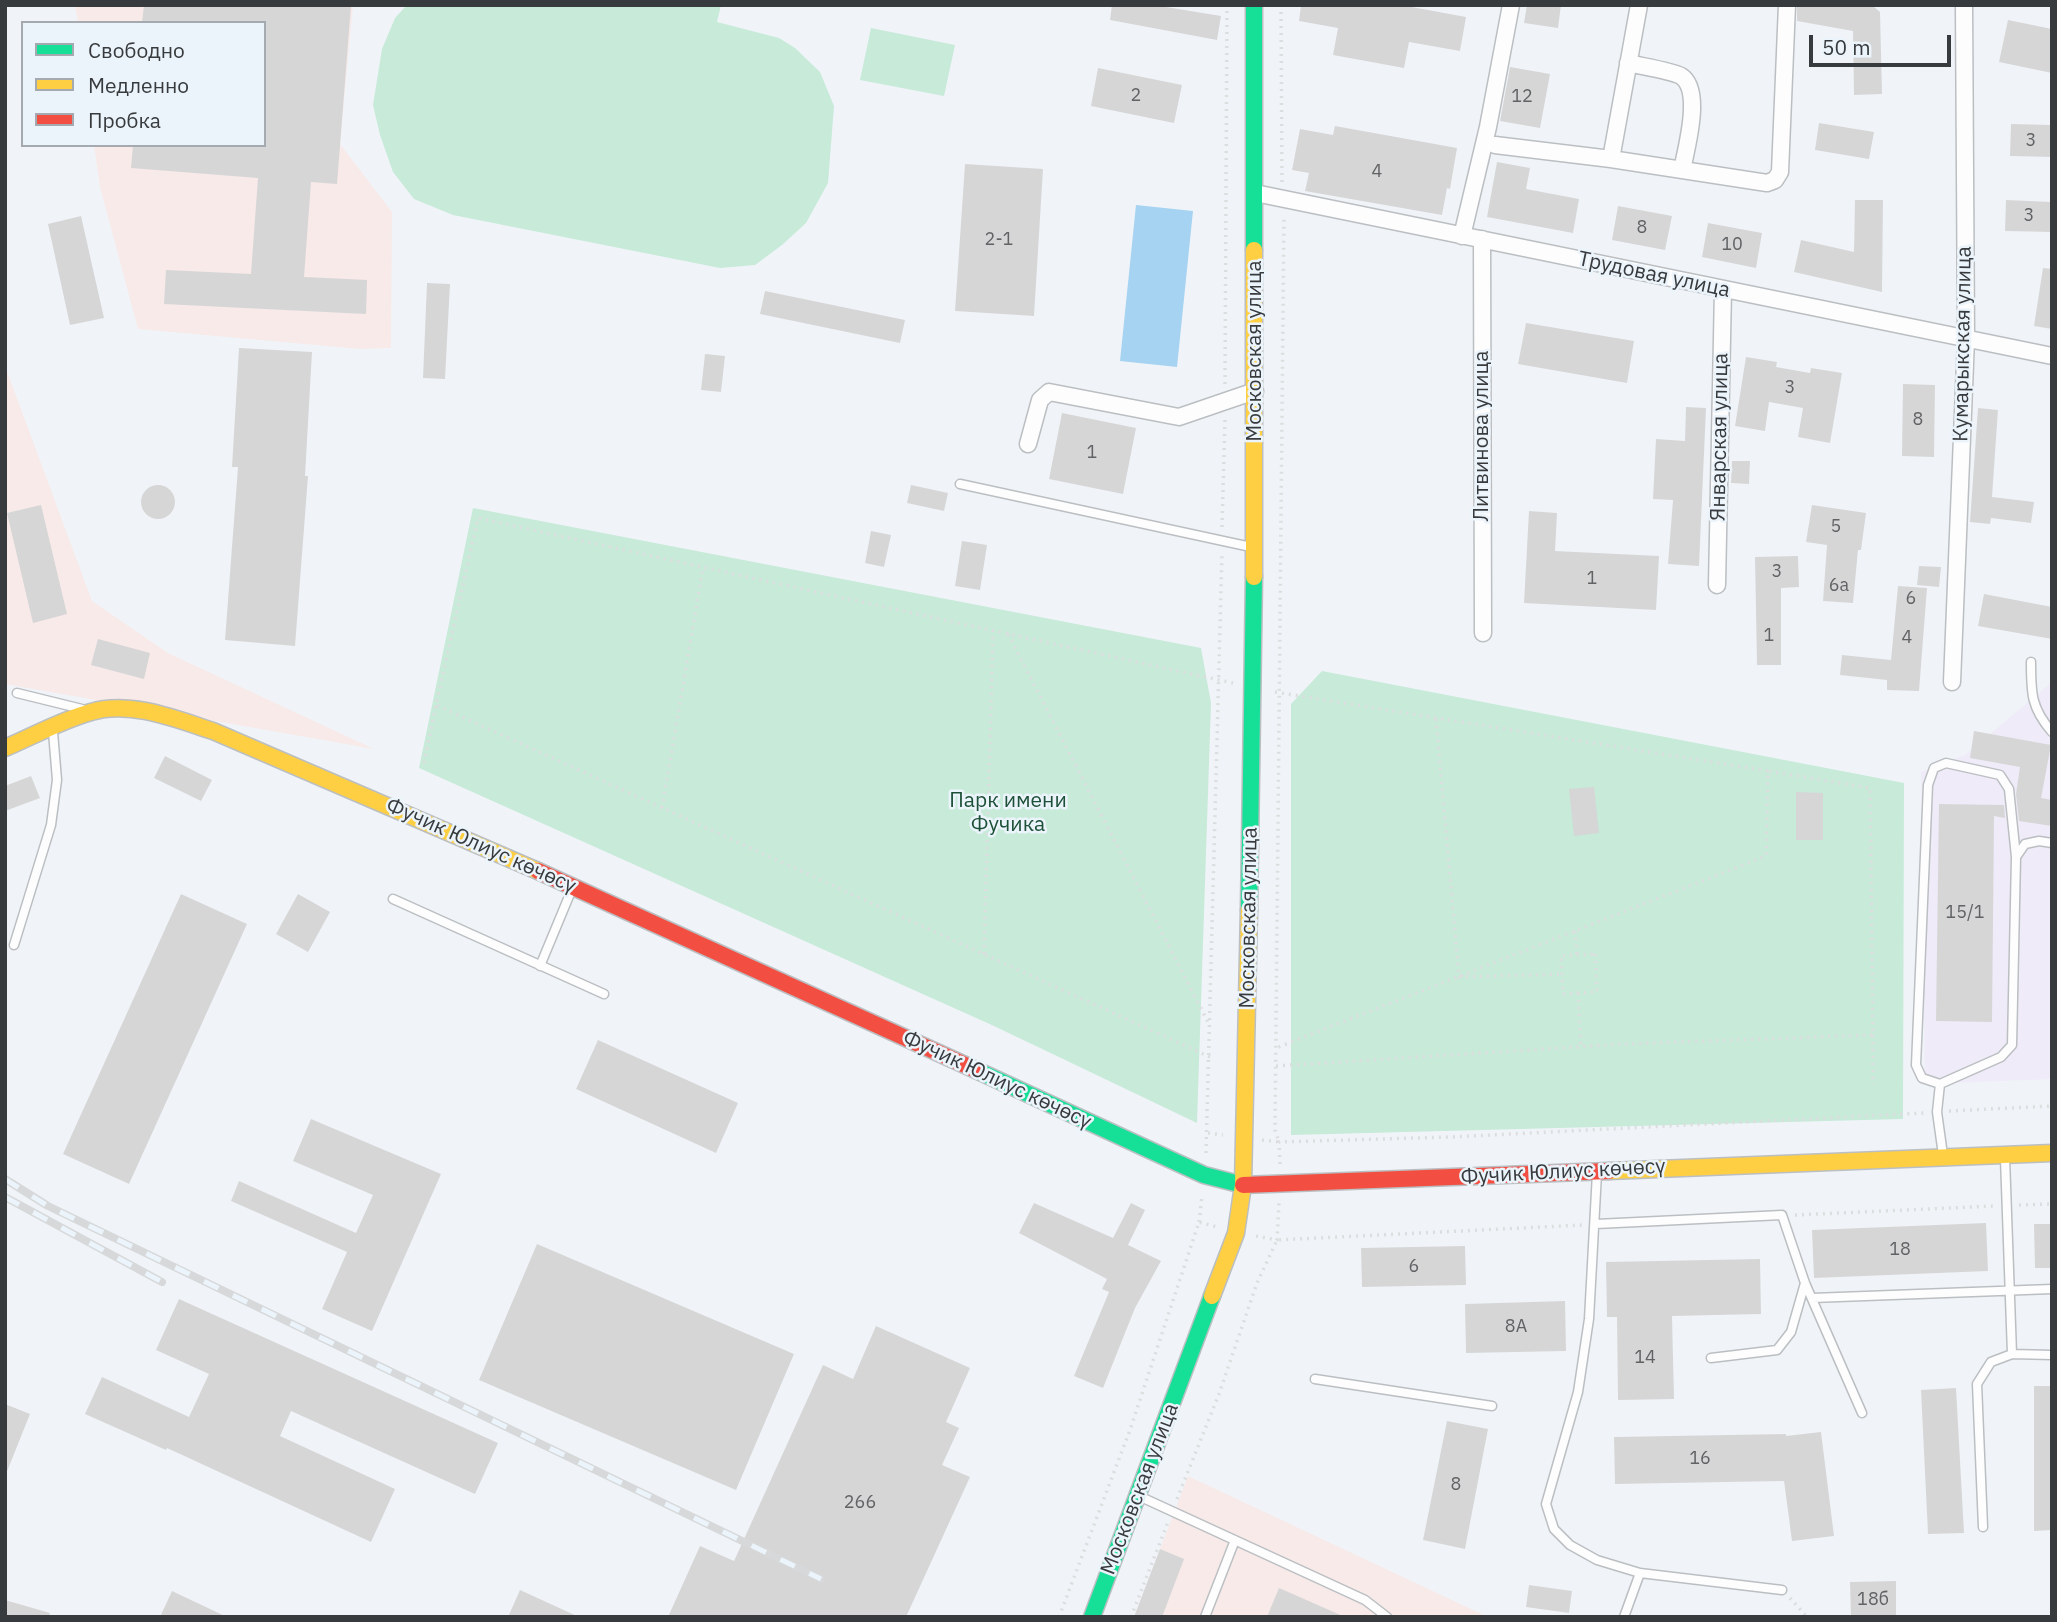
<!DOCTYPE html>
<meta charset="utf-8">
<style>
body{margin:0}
#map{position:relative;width:2057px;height:1622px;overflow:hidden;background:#f0f4f8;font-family:"IBM Plex Sans",sans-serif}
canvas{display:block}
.frame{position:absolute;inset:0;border:7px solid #383b3e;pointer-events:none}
.legend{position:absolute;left:21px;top:21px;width:245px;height:126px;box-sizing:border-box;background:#ecf4fb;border:2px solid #a4aaaf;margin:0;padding:9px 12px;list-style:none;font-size:21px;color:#383b3e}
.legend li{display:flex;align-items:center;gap:14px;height:35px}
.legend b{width:35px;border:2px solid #a4aaaf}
.scale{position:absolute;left:1809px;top:35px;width:142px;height:32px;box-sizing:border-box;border:4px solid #383b3e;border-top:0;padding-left:9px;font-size:21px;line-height:24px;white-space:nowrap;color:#383b3e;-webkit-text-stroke:5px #ecf4fb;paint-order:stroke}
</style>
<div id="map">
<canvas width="2057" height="1622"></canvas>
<div class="frame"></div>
<ul class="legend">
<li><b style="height:9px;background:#16e098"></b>Свободно</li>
<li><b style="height:9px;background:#ffcf43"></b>Медленно</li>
<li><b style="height:9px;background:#f24e42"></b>Пробка</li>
</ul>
<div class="scale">50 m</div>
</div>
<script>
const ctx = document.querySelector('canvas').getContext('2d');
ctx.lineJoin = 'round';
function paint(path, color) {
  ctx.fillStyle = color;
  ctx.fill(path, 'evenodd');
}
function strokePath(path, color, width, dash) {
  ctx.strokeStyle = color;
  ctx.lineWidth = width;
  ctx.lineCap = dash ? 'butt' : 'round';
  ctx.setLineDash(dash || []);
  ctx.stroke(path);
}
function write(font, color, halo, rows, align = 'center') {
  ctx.font = font + ' "IBM Plex Sans",sans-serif';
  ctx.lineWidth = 5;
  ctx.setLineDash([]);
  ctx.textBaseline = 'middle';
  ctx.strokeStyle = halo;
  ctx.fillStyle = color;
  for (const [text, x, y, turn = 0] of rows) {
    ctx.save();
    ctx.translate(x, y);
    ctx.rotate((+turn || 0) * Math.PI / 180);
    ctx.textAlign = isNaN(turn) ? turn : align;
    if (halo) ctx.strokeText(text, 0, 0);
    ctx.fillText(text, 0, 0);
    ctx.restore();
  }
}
const industrial = new Path2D(`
 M75 5H353L340 144 392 212 391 348 360 349 138 329 100 187 94 145H264V23H78Z
 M5 366 92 601 168 653 374 749 5 684Z
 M1188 1476 1488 1617H1134Z`);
const medical = new Path2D(`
 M2052 682V1079L1925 1084 1921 772 1965 755Z`);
const green = new Path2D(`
 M407 5H721L717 22 779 38 795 48 820 72 834 106 828 183 806 223 782 245 755 265 720 268 453 215 414 199 393 172 380 135 373 105 382 49 395 18Z
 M871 28 955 45 944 96 860 80Z
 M473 508 1201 648 1211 703 1197 1123 994 1026 419 768Z
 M1322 671 1904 783 1903 1119 1291 1135V704Z`);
const water = new Path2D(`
 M1136 205 1193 211 1177 367 1120 361Z`);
const building = new Path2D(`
 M144 5H351L337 184 311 182 304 277 367 280 366 314 164 304 166 270 251 274 258 178 131 168 133 145H264V23H142Z
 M1112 5H1154L1221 16 1217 40 1110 20Z
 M1301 5H1401L1466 17 1460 51 1409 42 1404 68 1333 55 1338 28 1299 21Z
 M1527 5H1561L1558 28 1524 23Z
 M1797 5H1872L1880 12 1882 94 1854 95 1853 31 1797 21Z
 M2008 20 2052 29V73L1999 62Z
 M1510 67 1550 74 1540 128 1500 121Z
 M1098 68 1182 85 1174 123 1091 106Z
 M1819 123 1874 132 1869 159 1815 150Z
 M2011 124 2052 125V157L2010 156Z
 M1335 126 1457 148 1450 189 1447 188 1442 215 1305 191 1309 173 1292 170 1300 129 1333 135Z
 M1497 162 1530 168 1526 189 1579 199 1573 233 1487 217Z
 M965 164 1043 169 1034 316 955 311Z
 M1855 200H1883L1882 292 1794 272 1801 240 1854 252Z
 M2006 200 2052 202V232L2005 231Z
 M1618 206 1672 216 1665 250 1612 240Z
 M81 216 104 318 70 325 48 224Z
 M1708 223 1762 233 1756 268 1702 257Z
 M2043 268 2052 269V329L2034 326Z
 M427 283 450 284 445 379 423 378Z
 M765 291 905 320 900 343 760 314Z
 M1526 323 1634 341 1627 383 1518 364Z
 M239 348 312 352 305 476H308L295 646 225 640 238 467H232Z
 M705 354 725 356 721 392 701 390Z
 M1746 357 1777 362 1776 367 1810 373 1811 368 1842 373 1830 443 1798 437 1803 408 1769 402 1765 431 1735 426Z
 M1903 384 1935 385 1934 457 1902 456Z
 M1686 407 1706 408 1699 566 1668 564 1673 500 1653 499 1656 439 1685 441Z
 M1978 408 1998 410 1992 497 2034 502 2031 523 1991 518 1990 524 1970 522Z
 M1062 413 1136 428 1123 494 1049 479Z
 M1732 461H1750L1749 484 1731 483Z
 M911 485 948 493 944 511 907 503Z
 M141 502a17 17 0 1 1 34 0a17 17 0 1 1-34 0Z
 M41 505 67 614 33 623 7 513Z
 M1812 505 1866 513 1861 550H1858L1853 603 1823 601 1827 545 1806 542Z
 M1529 511 1557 513 1555 551 1659 556 1656 610 1524 603Z
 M871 531 891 535 884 567 865 563Z
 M962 541 987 545 980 590 955 586Z
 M1798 556 1799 587 1781 588V665H1757L1755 557Z
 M1919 566 1941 567 1939 587 1917 585Z
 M1898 586 1927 588 1919 691 1887 690V680L1840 675 1842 655 1891 660Z
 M1984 594 2052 607V639L1978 626Z
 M98 639 150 653 144 679 91 665Z
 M1974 731 2051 745 2041 798 2052 800V826L2019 821 2016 794 2020 767 1970 758Z
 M165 756 212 780 201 801 154 778Z
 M31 776 40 798 5 811V786Z
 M1594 787 1599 833 1574 836 1569 789Z
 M1796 792 1823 793V840H1796Z
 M1939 804 2004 805 2005 818 1994 816 1992 1022 1936 1021Z
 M181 894 247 924 129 1184 63 1154Z
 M298 894 330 912 308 952 276 934Z
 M598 1040 738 1103 716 1153 576 1089Z
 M311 1119 441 1174 372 1331 322 1309 347 1252 231 1201 239 1181 356 1233 373 1195 293 1161Z
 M1034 1203 1113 1238 1131 1203 1145 1210 1128 1245 1161 1261 1135 1308 1103 1388 1074 1376 1109 1292 1102 1289 1107 1279 1019 1233Z
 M1986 1223 1988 1271 1814 1278 1812 1230Z
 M2034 1224H2052V1268H2035Z
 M537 1244 794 1354 736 1490 479 1380Z
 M1465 1246 1466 1285 1362 1287 1361 1248Z
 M1760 1259 1761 1314 1672 1316 1674 1399 1618 1400 1617 1317H1607L1606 1262Z
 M179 1299 498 1443 475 1494 291 1411 280 1436 395 1489 371 1542 167 1448 166 1450 85 1414 102 1377 189 1417 209 1374 156 1350Z
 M1565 1301 1566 1351 1466 1353 1465 1304Z
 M876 1326 970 1368 946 1422 959 1428 942 1465 970 1477 906 1617H668L700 1546 734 1561 823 1365 853 1379Z
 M2034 1386H2052V1530L2034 1531Z
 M1956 1388 1964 1533 1928 1534 1921 1390Z
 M5 1404 30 1414 6 1474H5Z
 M1447 1421 1488 1429 1465 1549 1423 1540Z
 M1821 1432 1834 1536 1792 1541 1784 1481 1615 1484 1614 1437 1786 1434V1436Z
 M1160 1549 1184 1559 1162 1617H1134Z
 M1896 1581V1617H1851L1850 1582Z
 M1529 1585 1572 1591 1569 1613 1526 1607Z
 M1279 1588 1345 1617H1267Z
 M520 1590 579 1617H508Z
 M172 1591 227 1617H160Z
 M5 1600 50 1613 49 1617H5Z`);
const path = new Path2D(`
 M1281 5 1282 183
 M1225 384 1227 5
 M1222 527 1225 419
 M1008 634 1210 1026
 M1275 692 1768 771 1766 856 1276 1048
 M1436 719 1459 977 1562 974
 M424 763 436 705
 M662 808 703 568
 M1575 931 1577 955
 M984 954 993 631
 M1595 954 1597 992 1563 994 1561 956Z
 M1578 993 1581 1047
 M1873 1035V1085
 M1210 1057 436 705 478 518 1233 683
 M1276 1066 1624 1044 1873 1035 1870 788 1768 771
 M1949 1111 2052 1106
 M1208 1133 1223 1135
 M1262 1140 1279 1142 1275 1130 1284 215
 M1206 1153 1222 552
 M1280 1164 1279 1142 1451 1137 1924 1113
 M2019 1205 2052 1204
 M1795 1215 1994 1206
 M1199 1222 1202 1196
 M1256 1236 1277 1240 1279 1203
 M1177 1499 1219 1394 1257 1283 1277 1240 1583 1225
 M1790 1598 1807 1617
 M1059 1617 1130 1430 1199 1222 1217 1227
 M1131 1617 1168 1522`);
const lane = new Path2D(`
 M960 484 1251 547
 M2031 662C2031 693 2031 708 2052 732
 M17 693 82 709
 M393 899 604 994
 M14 945 51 825 57 780 53 732
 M540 966 572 889
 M1940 1084 1922 1078 1916 1065 1928 785 1934 768 1946 763 2000 775 2009 789 2016 857
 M1943 1155 1937 1112 1940 1084 2001 1057 2012 1045 2016 857 2025 844 2039 841 2052 843
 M2005 1158 2012 1354 2052 1355
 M1597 1173 1589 1319 1578 1392 1546 1504 1554 1529 1570 1545 1597 1560 1640 1573 1782 1590
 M1596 1224 1782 1215 1805 1283 1862 1413
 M1812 1298 2052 1289
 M1711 1358 1777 1350 1791 1332 1805 1283
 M1315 1379 1492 1406
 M1141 1497 1365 1600 1387 1617
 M1983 1527 1977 1384 1991 1362 2012 1354
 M1205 1617 1235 1540
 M1624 1617 1640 1573`);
const street = new Path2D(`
 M1628 63C1640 66 1672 71 1681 76 1703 90 1686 149 1682 170
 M1495 145 1611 159 1767 183 1775 180 1780 172 1787 5
 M1611 159 1639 5
 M1255 193 2052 356
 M1462 236 1488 127 1511 5
 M1482 239 1483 633
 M1028 444 1040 400 1049 392 1179 417 1255 391
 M1717 585 1723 289
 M1952 682 1966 339 1964 5`);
const fast = new Path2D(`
 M1254 5V250
 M1249 910 1254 577
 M976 1070 1204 1175 1243 1185
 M1092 1617 1212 1296`);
const slow = new Path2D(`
 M1254 250V577
 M5 748C33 736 62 720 91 712 130 700 176 719 213 731L538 871
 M1609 1171 2052 1153
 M1212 1296 1236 1233 1243 1185 1249 910`);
const jam = new Path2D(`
 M538 871 976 1070
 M1243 1185 1609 1171`);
const rail = new Path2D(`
 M5 1179 48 1206 821 1579
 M5 1197 162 1282`);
const numberNames = [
 ["2",1136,96],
 ["12",1522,97],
 ["3",2031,141],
 ["4",1377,172],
 ["3",2029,216],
 ["8",1642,228],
 ["2-1",999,240],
 ["10",1732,245],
 ["3",1790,388],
 ["8",1918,420],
 ["1",1092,453],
 ["5",1836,527],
 ["3",1777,572],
 ["1",1592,579],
 ["6a",1839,586],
 ["6",1911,599],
 ["1",1769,636],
 ["4",1907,638],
 ["15/1",1965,913],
 ["18",1900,1250],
 ["6",1414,1267],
 ["8А",1516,1327],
 ["14",1645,1358],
 ["16",1700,1459],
 ["8",1456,1485],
 ["266",860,1503],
 ["18б",1873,1600]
];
const streetNames = [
 ["Трудовая улица",1654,275,12],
 ["Кумарыкская улица",1963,344,-89],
 ["Московская улица",1255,351,-90],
 ["Литвинова улица",1482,436,-90],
 ["Январская улица",1720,437,-89],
 ["Фучик Юлиус көчөсү",481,846,24],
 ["Московская улица",1249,918,-89],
 ["Фучик Юлиус көчөсү",997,1080,25],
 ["Фучик Юлиус көчөсү",1563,1172,-3],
 ["Московская улица",1140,1489,-69]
];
const parkNames = [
 ["Парк имени",1008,801],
 ["Фучика",1008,825]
];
paint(industrial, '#f7eae9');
paint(medical, '#efebf8');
paint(green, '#c7ead9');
paint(water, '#a6d3f1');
paint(building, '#d6d6d7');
strokePath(lane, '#bbbfc2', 11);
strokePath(street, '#bbbfc2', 19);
strokePath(fast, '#bbbfc2', 19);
strokePath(slow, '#bbbfc2', 19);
strokePath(jam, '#bbbfc2', 19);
strokePath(path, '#dcddde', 3.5, [2, 5]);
strokePath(lane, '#fdfdfe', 8);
strokePath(street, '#fdfdfe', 16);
strokePath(fast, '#16e098', 16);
strokePath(slow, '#ffcf43', 16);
strokePath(jam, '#f24e42', 16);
strokePath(rail, '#d6d8d9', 8);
strokePath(rail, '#ecf4fb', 5, [16]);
write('18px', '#606264', null, numberNames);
write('21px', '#383b3e', '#ecf4fb', streetNames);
write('21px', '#1c5037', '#ecf4fb', parkNames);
</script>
